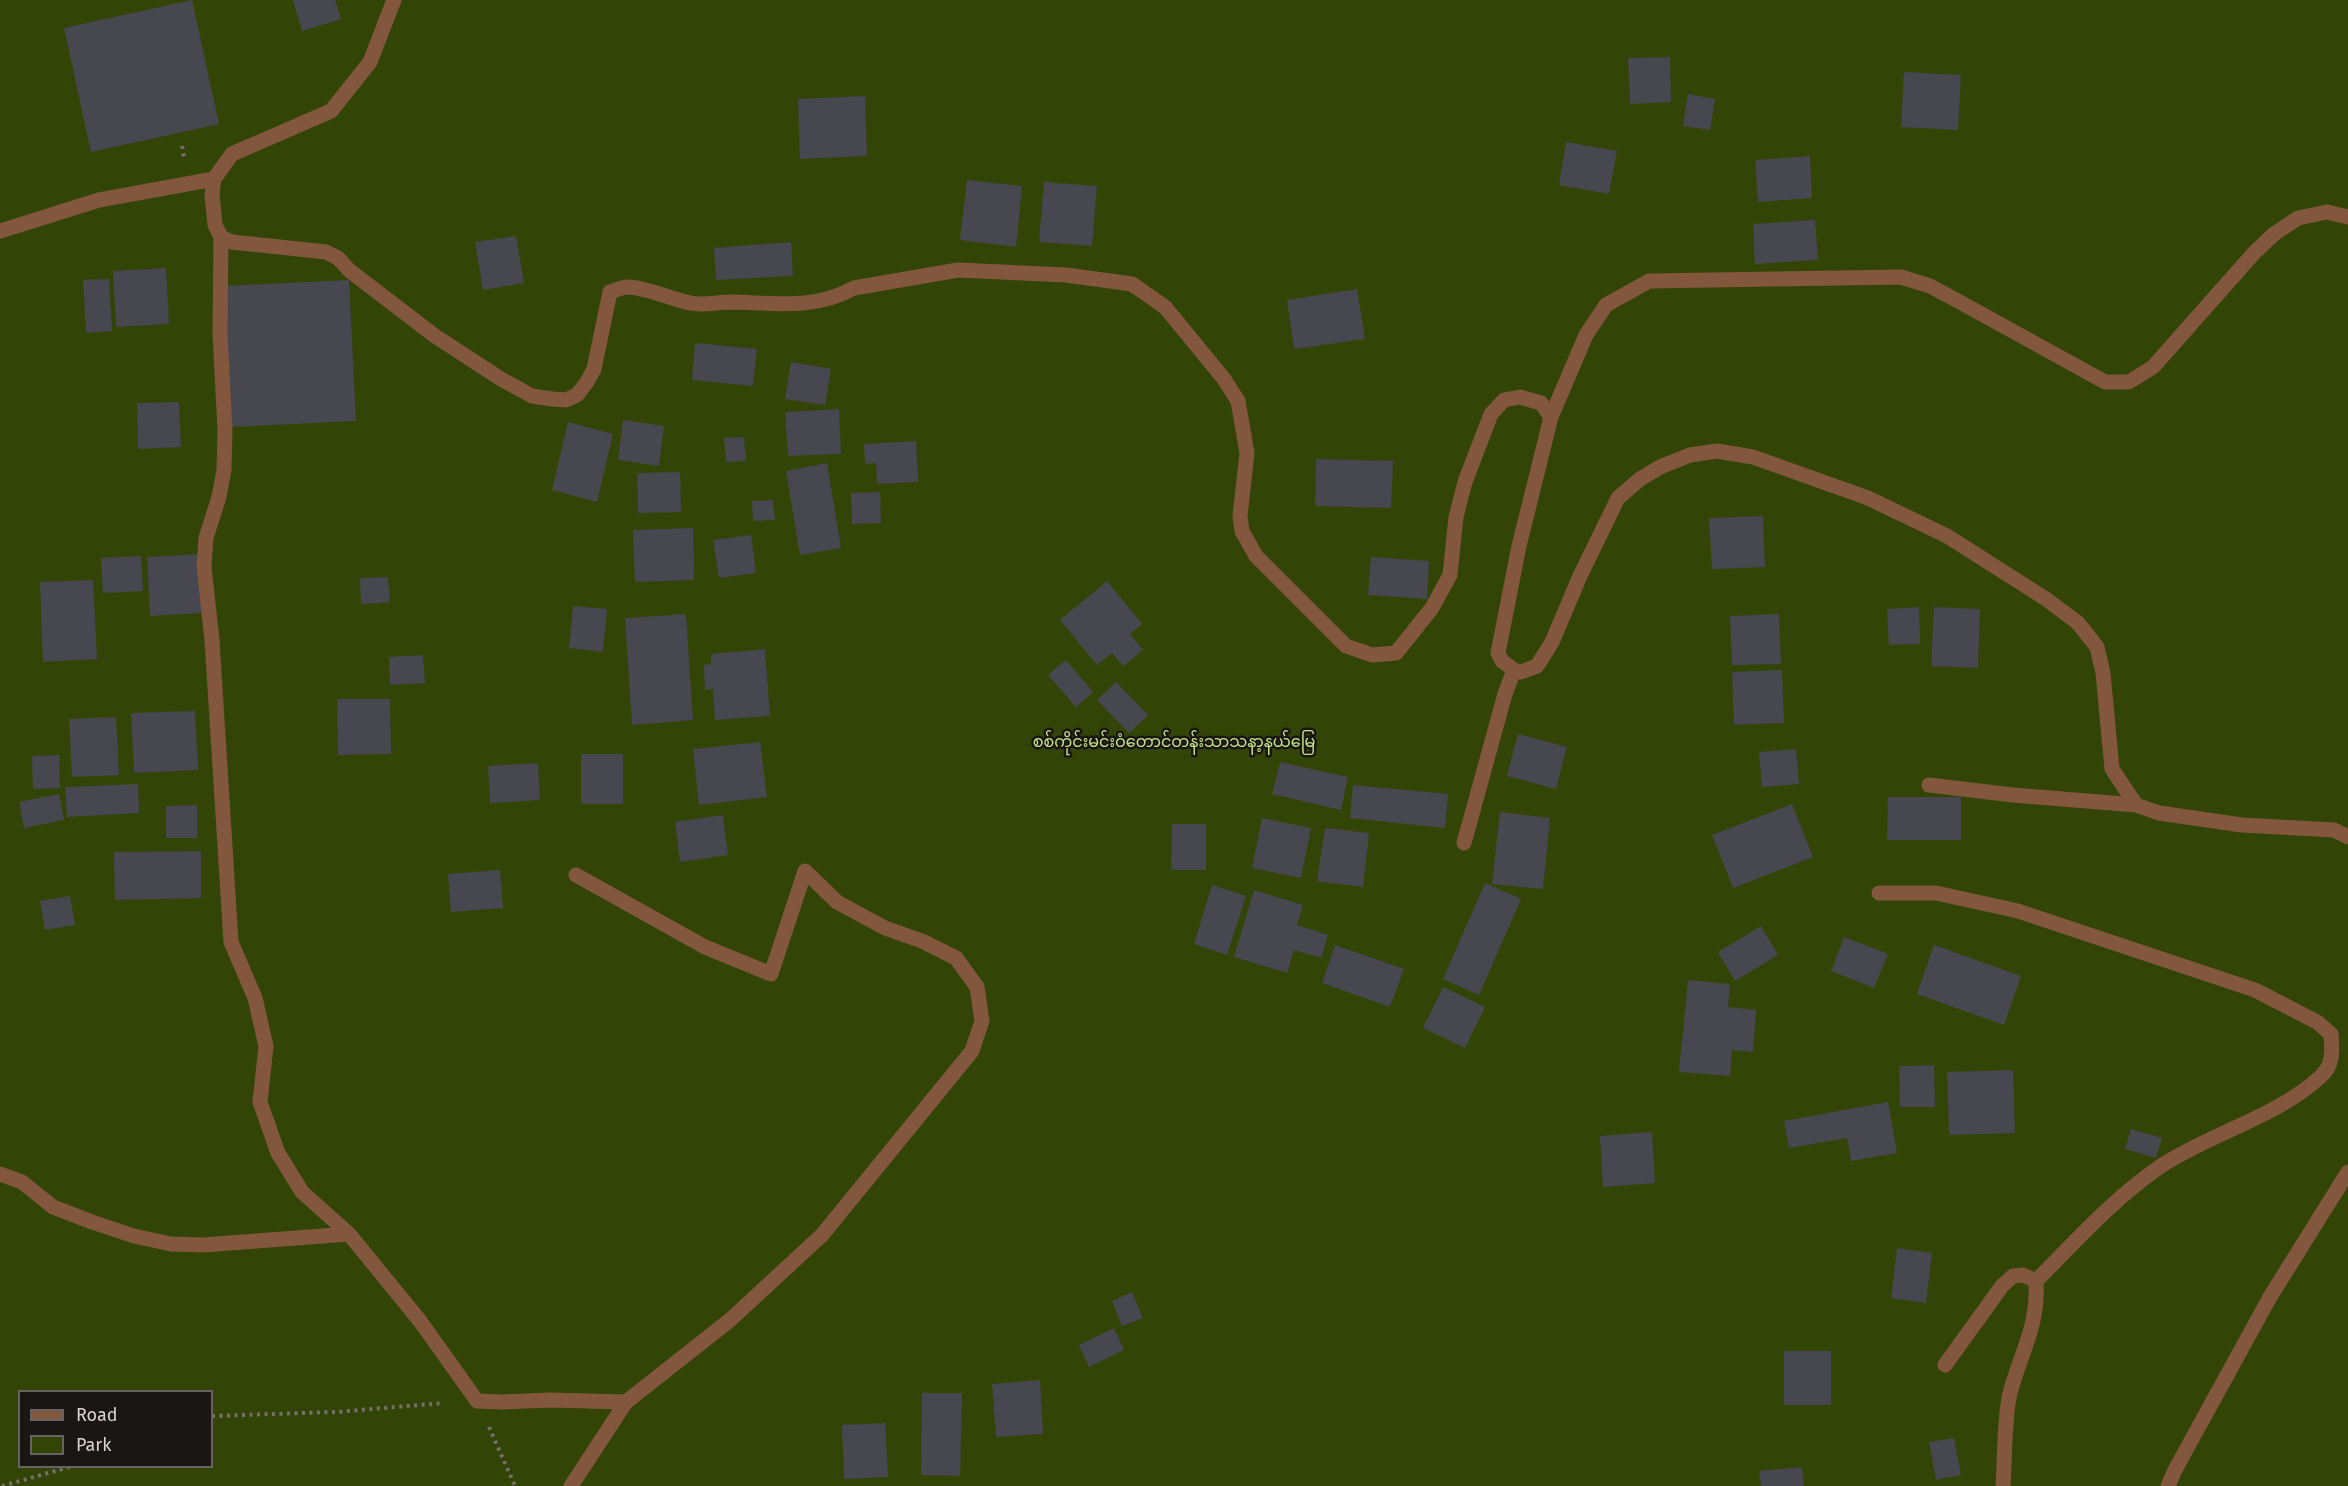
<!DOCTYPE html>
<meta charset="utf-8">
<style>
body{margin:0}
#map{position:relative;width:2348px;height:1486px;overflow:hidden;background:#342d28;font-family:"Fira Sans",sans-serif}
canvas{display:block}
.legend{position:absolute;left:18px;top:1390px;width:195px;height:78px;box-sizing:border-box;background:#191614;border:2px solid #65625f;margin:0;padding:8px 10px;list-style:none;font-size:18px;color:#d8d3d0}
.legend li{display:flex;align-items:center;gap:12px;height:30px}
.legend b{width:30px;border:2px solid #65625f}
</style>
<div id="map">
<canvas width="2348" height="1486"></canvas>
<ul class="legend">
<li><b style="height:8px;background:#82573d"></b>Road</li>
<li><b style="height:16px;background:#334407"></b>Park</li>
</ul>
</div>
<script>
const ctx = document.querySelector('canvas').getContext('2d');
ctx.lineJoin = 'round';
function paint(path, color) {
  ctx.fillStyle = color;
  ctx.fill(path, 'evenodd');
}
function strokePath(path, color, width, dash) {
  ctx.strokeStyle = color;
  ctx.lineWidth = width;
  ctx.lineCap = dash ? 'butt' : 'round';
  ctx.setLineDash(dash || []);
  ctx.stroke(path);
}
function write(font, color, halo, rows, align = 'center') {
  ctx.font = font + ' "Fira Sans","Noto Sans Myanmar",sans-serif';
  ctx.lineWidth = 5;
  ctx.setLineDash([]);
  ctx.textBaseline = 'middle';
  ctx.strokeStyle = halo;
  ctx.fillStyle = color;
  for (const [text, x, y, turn = 0] of rows) {
    ctx.save();
    ctx.translate(x, y);
    ctx.rotate((+turn || 0) * Math.PI / 180);
    ctx.textAlign = isNaN(turn) ? turn : align;
    if (halo) ctx.strokeText(text, 0, 0);
    ctx.fillText(text, 0, 0);
    ctx.restore();
  }
}
const green = new Path2D(`
 M0 0H2348V1486H0ZM20 1392H212V1466H20Z`);
const building = new Path2D(`
 M192 0 219 124 91 152 64 28Z
 M293 0H335L341 19 302 31Z
 M1670 57 1671 102 1630 104 1628 58Z
 M1904 72 1961 75 1958 130 1901 127Z
 M1688 94 1715 99 1710 130 1683 126Z
 M865 96 867 156 800 159 798 99Z
 M1566 142 1617 151 1609 194 1559 185Z
 M1810 156 1812 198 1758 202 1755 160Z
 M967 180 1022 186 1016 247 960 240Z
 M1044 182 1097 186 1092 246 1039 242Z
 M1815 220 1818 260 1755 264 1753 224Z
 M516 236 524 283 483 290 475 242Z
 M791 242 793 276 716 280 714 248Z
 M166 268 169 324 116 327 113 271Z
 M109 279 112 331 86 333 83 280Z
 M349 280 356 421 230 427 223 286Z
 M1357 289 1365 339 1294 349 1287 300Z
 M695 343 757 349 753 386 692 380Z
 M791 362 831 369 825 405 785 399Z
 M179 402 181 447 138 449 137 403Z
 M839 409 841 454 788 456 785 412Z
 M623 420 664 426 659 466 618 460Z
 M568 422 613 434 597 502 552 490Z
 M744 437 746 461 726 462 724 438Z
 M916 441 918 482 877 484 876 463 865 464 864 444Z
 M1316 459 1393 461 1391 508 1315 506Z
 M827 463 841 548 800 555 786 471Z
 M680 472 681 512 638 513 637 473Z
 M880 492 881 523 852 524 851 493Z
 M773 500 775 520 753 521 752 501Z
 M1763 516 1765 567 1712 569 1709 518Z
 M693 528 694 580 635 582 633 530Z
 M751 535 756 573 719 578 713 540Z
 M200 554 203 613 150 616 147 557Z
 M141 556 143 591 103 593 101 558Z
 M1371 557 1429 561 1427 599 1368 595Z
 M388 577 390 602 361 604 360 578Z
 M93 580 97 659 43 662 40 582Z
 M1107 581 1142 624 1130 634 1143 650 1123 666 1112 653 1097 665 1060 620Z
 M573 606 607 609 603 652 569 648Z
 M1919 607 1920 644 1889 645 1887 609Z
 M1934 607 1980 609 1978 668 1931 666Z
 M686 614 693 720 632 725 625 618Z
 M1779 614 1781 664 1732 665 1730 616Z
 M765 649 770 716 715 720 713 689 705 690 704 665 711 664V654Z
 M423 655 425 683 390 685 389 657Z
 M1066 660 1093 692 1076 707 1048 675Z
 M1782 670 1784 723 1734 725 1732 672Z
 M1116 682 1148 715 1129 733 1097 700Z
 M337 699H390L391 754 338 755Z
 M195 711 198 770 134 773 131 713Z
 M116 717 119 775 72 777 69 719Z
 M1518 734 1567 747 1556 789 1507 776Z
 M760 742 767 797 699 805 693 749Z
 M1796 749 1799 784 1762 787 1759 752Z
 M581 754H623V804H581Z
 M59 755 60 788 33 789 32 756Z
 M1280 762 1348 777 1341 810 1272 794Z
 M538 763 540 800 490 803 488 766Z
 M138 784 139 813 67 817 65 787Z
 M1353 785 1448 794 1445 828 1350 818Z
 M59 794 64 820 24 828 19 802Z
 M1888 797H1961V840H1887Z
 M1792 804 1813 857 1733 888 1712 835Z
 M197 805V838H166V806Z
 M1500 812 1550 818 1543 889 1492 884Z
 M723 815 728 855 680 862 675 822Z
 M1262 818 1311 828 1301 878 1252 868Z
 M1172 824H1206V870H1171Z
 M1325 828 1369 833 1363 887 1317 881Z
 M201 851V898L115 900 114 852Z
 M500 870 503 908 451 912 448 874Z
 M1485 883 1521 899 1479 995 1443 979Z
 M1212 885 1246 896 1227 955 1194 944Z
 M1254 890 1303 905 1297 925 1328 935 1321 958 1294 950 1287 973 1234 957Z
 M70 896 75 925 45 930 40 901Z
 M1761 926 1778 955 1735 981 1718 952Z
 M1844 937 1888 954 1874 988 1831 971Z
 M1335 945 1404 969 1390 1007 1322 983Z
 M1934 945 2021 976 2004 1025 1917 994Z
 M1688 980 1730 984 1728 1007 1756 1010 1753 1052 1732 1050 1730 1076 1679 1072Z
 M1443 987 1485 1007 1465 1048 1423 1028Z
 M1934 1065 1935 1107H1900L1899 1066Z
 M2013 1070 2015 1133 1949 1135 1947 1072Z
 M1888 1102 1897 1153 1851 1161 1847 1138 1789 1148 1784 1121Z
 M2131 1129 2162 1138 2156 1158 2125 1149Z
 M1652 1132 1655 1183 1603 1187 1600 1136Z
 M1897 1248 1932 1253 1926 1303 1891 1298Z
 M1132 1292 1143 1318 1122 1326 1112 1301Z
 M1114 1328 1124 1350 1089 1367 1079 1345Z
 M1784 1351H1831V1405H1784Z
 M1040 1380 1043 1434 996 1437 992 1384Z
 M922 1393H962L960 1476 921 1475Z
 M885 1423 888 1477 844 1479 842 1425Z
 M1954 1438 1961 1475 1936 1480 1929 1442Z
 M1802 1467 1804 1486H1761L1759 1471Z`);
const path = new Path2D(`
 M182 146 184 157
 M212 1416 336 1412 444 1403
 M489 1427 515 1486
 M2 1486 73 1466`);
const minor = new Path2D(`
 M394 0 370 62 331 111 232 154 214 179 212 194 215 225 221 237 232 242 326 252 338 258 350 271 435 336 501 379 532 396 552 399 566 400 577 395 587 382 594 369 610 292C616 290 622 287 628 287 649 288 670 299 690 303 703 306 719 302 732 302 774 303 815 310 854 288L958 270 1066 275 1132 284 1165 307 1224 379 1238 401 1247 453 1240 516 1242 531 1256 556 1346 646 1372 655 1396 653 1432 608 1450 575 1456 517 1465 482 1491 414 1504 400 1520 397 1541 403 1551 417
 M0 231 99 200 214 179
 M221 237 220 334 225 430 224 470 219 497 206 538 204 567 212 640 231 942 255 998 266 1046 260 1102 278 1153 302 1192 349 1234 420 1321 477 1401 502 1402 550 1400 626 1402
 M1514 670 1502 661 1498 653 1519 546 1551 417 1586 335 1606 305 1649 281 1901 277 1930 286 1958 301 2105 382H2129L2153 367 2254 253 2274 234 2298 218 2327 212 2348 217
 M1929 785 2013 795 2136 805
 M1464 843 1505 694 1514 670 1521 672 1537 666 1552 642 1580 576 1618 498 1640 479 1660 467 1690 455 1717 451 1753 457 1868 498 1947 536 2046 599 2078 623 2097 647 2103 673 2112 769 2136 805 2159 813 2242 825 2334 830 2348 837
 M1879 893H1936L2018 911 2255 990 2317 1022 2331 1034C2332 1049 2334 1065 2321 1076 2281 1115 2209 1134 2161 1166 2114 1198 2076 1241 2036 1281
 M0 1174 22 1182 53 1207 92 1222 134 1236 171 1244 203 1245 349 1234
 M1945 1365 2002 1286 2013 1276 2023 1275 2036 1281C2039 1325 2021 1352 2010 1393 2004 1418 2005 1459 2003 1486
 M571 1486 626 1402 730 1320 822 1235 972 1051 982 1021 977 987 956 958 922 941 885 928 837 902 805 871 771 974 705 947 576 875
 M2168 1486 2175 1470 2270 1297 2348 1172`);
const parkNames = [
 ["စစ်ကိုင်းမင်းဝံတောင်တန်းသာသနာ့နယ်မြေ",1174,743]
];
paint(green, '#334407');
paint(building, '#47474f');
strokePath(path, '#76706c', 4, [3, 4.5]);
strokePath(minor, '#82573d', 15);
write('16px', '#c1e185', '#191614', parkNames);
</script>
